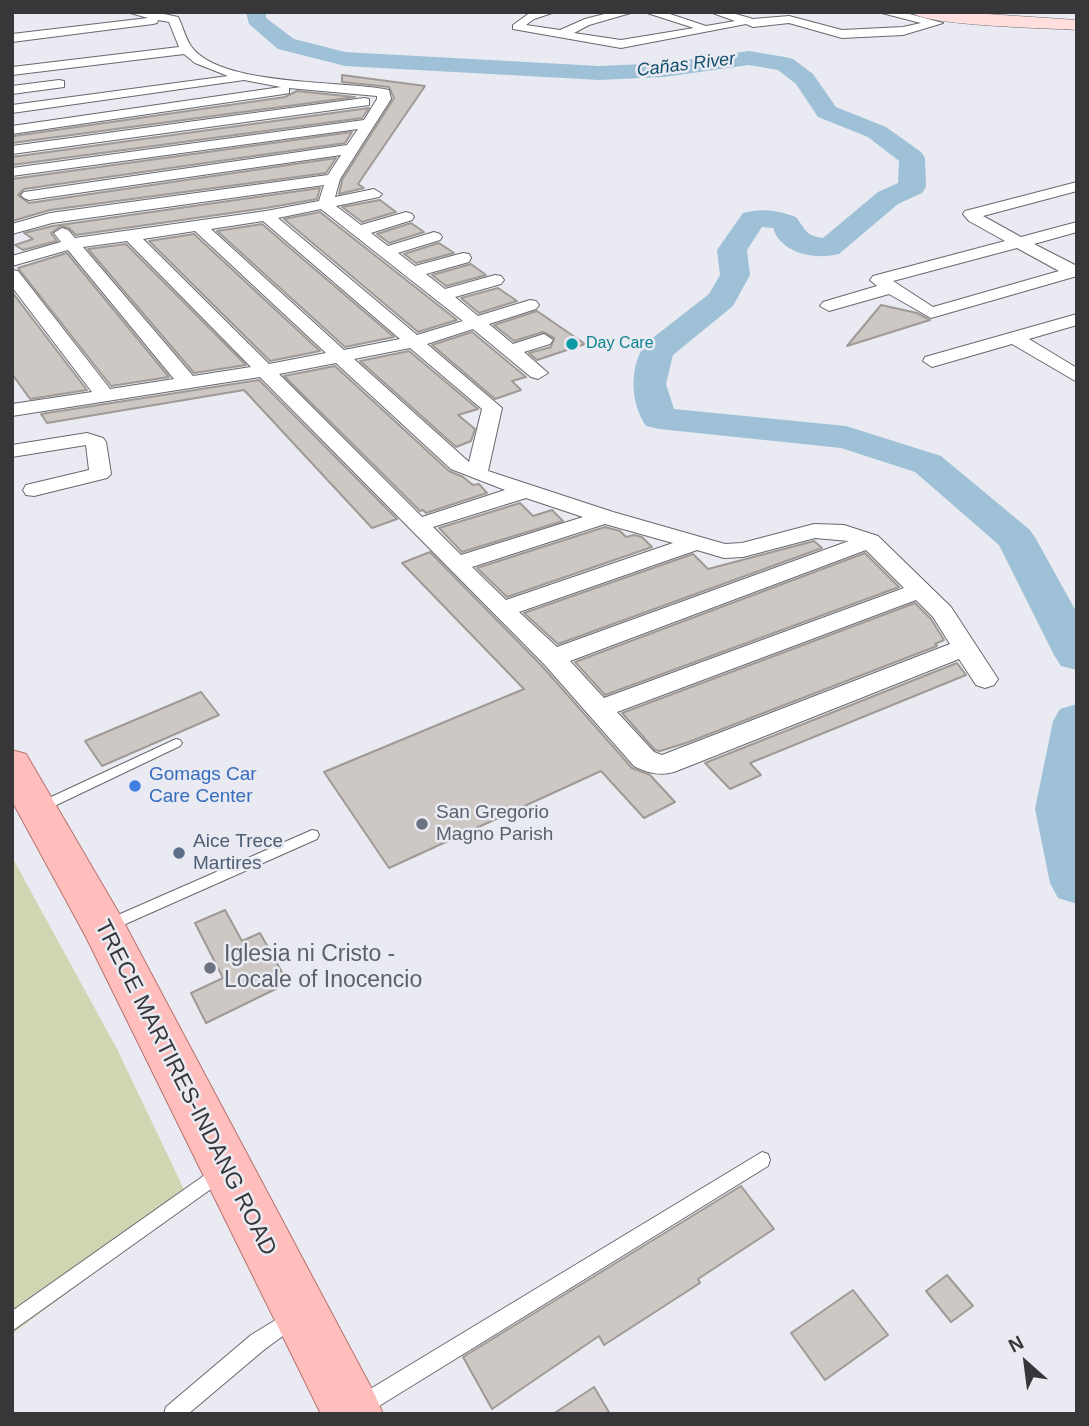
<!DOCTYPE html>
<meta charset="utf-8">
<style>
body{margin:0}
#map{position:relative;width:1089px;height:1426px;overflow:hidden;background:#eaebf2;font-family:Arial,sans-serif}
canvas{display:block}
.frame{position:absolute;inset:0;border:14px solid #37373a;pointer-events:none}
.north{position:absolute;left:991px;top:1328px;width:70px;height:70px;-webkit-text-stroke:5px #eaebf2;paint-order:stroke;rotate:332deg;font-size:19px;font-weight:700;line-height:28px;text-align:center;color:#37373a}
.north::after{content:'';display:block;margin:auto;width:24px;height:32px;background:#37373a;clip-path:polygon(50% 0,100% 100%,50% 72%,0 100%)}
</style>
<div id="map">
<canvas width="1089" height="1426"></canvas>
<div class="frame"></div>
<div class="north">N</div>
</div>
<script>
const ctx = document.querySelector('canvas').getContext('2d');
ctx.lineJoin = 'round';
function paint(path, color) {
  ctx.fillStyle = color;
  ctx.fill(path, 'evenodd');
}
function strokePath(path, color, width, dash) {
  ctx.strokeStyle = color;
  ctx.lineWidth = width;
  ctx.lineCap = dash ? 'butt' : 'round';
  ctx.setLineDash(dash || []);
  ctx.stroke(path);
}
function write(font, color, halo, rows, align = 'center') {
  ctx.font = font + ' Arial,sans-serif';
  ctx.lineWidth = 5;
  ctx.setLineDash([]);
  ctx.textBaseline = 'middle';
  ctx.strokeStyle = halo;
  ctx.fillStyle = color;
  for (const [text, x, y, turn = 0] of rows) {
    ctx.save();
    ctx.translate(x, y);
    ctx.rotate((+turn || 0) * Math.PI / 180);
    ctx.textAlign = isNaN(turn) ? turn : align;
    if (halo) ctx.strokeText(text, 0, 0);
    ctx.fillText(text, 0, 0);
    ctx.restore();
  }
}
const green = new Path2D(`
 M12 857 117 1049 190 1202 12 1334Z`);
const river = new Path2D(`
 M246 12H266V18L294 39 345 52 599 66 664 63 749 51 785 57 793 59 813 74 836 107 886 127 921 152 925 158 926 187 922 193 898 204 839 254C816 260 781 254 773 228L762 227 747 250 750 275 733 306 673 355 666 384 674 409 846 426 941 456 1030 530 1036 539 1077 613V670L1061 666 1054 655 999 545 915 472 841 448 659 429 646 426C630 402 629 368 645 344L709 294 720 275 717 250 743 213C762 208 777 210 796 217 805 229 806 236 823 238L878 192 898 183 899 161 868 137 818 117 796 84 778 70 749 65 664 77 599 80 345 66 278 49 249 24Z
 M1077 704V904L1058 898 1050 883 1035 809 1053 721 1060 709Z`);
const building = new Path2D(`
 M342 75 425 86 358 184 364 188 339 194 342 180 394 98 389 87 342 82Z
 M297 91 355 97 12 143 14 136 285 97Z
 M369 108 362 118 12 165V157Z
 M352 132 345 143 24 189 18 195 29 203 336 158 326 173 50 210 12 221V179Z
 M320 188 317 199 266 208 76 235 69 228 61 226 51 233 57 241 23 250 15 245 33 239 24 233 53 226Z
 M380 200 396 212 362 222 342 207Z
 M320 212 457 320 418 332 284 219Z
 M411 223 424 232 389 243 377 234Z
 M262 224 394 337 345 347 217 231Z
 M194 234 320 351 270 361 149 241Z
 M439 243 454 253 416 263 404 254Z
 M126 244 246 365 194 373 88 249Z
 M67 253 169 377 111 386 18 268Z
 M471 264 486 275 446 286 432 275Z
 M498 288 517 301 479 313 461 298Z
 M12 292 87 390 30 399 12 374Z
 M881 305 917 313 930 320 847 346Z
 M537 311 585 344 537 360 529 353 551 347 554 338 543 332 514 341 494 325Z
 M472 332 526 377 512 381 521 390 495 399 432 345Z
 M409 351 478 409 458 415 475 429 471 441 456 447 360 361Z
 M335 366 449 471 463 477 473 485 479 484 487 493 426 513 423 510 420 511 284 376Z
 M259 380 397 519 372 528 244 390 47 423 41 414Z
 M520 503 533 516 552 510 563 521 462 552 439 528Z
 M605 527 620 531 626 537 634 535 642 537 652 547 507 597 477 568Z
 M814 541 822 548 558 644 524 613 693 554 708 569Z
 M430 552 542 666 632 768 650 775 675 802 644 818 601 771 389 868 324 772 524 689 402 563Z
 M865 553 899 587 605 695 575 662Z
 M915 603 931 619 944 640 935 644 937 646 686 743 660 751 655 750 622 713Z
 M957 663 966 675 750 763 761 775 730 789 705 763Z
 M201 692 219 715 102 766 85 741Z
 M225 910 242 941 260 933 288 983 206 1023 191 993 223 978 195 923Z
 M741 1186 774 1229 698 1279 700 1283 604 1345 599 1336 492 1409 463 1357Z
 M947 1275 973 1306 951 1322 926 1291Z
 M853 1290 888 1335 825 1380 791 1333Z
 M594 1387 610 1414H553Z`);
const service = new Path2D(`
 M176 739 180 740 182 743 180 746 46 810H36L34 807 36 804Z
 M312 830 317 831 319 835 317 839 112 930 107 932 102 930 100 926 102 922Z
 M762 1152 768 1154 770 1160 768 1166 371 1411 364 1414 357 1411 354 1404 357 1397Z
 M219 1165 225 1167 227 1173 225 1179 12 1331V1311Z
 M292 1310 298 1313 301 1319 298 1325 265 1349 188 1414H164L166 1407 251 1335Z`);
const minor = new Path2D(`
 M127 12H155L178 17C183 26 185 38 191 46 219 87 343 80 389 90L391 99 340 179 335 197 374 189 382 194 379 197 336 206 361 225 406 212 412 214 414 217 412 220 371 233 388 246 434 232 440 234 442 237 440 240 398 253 415 266 463 253 469 254 471 258 469 262 426 274 445 289 495 275 501 276 504 280 501 284 455 297 478 316 530 300 536 301 539 305 536 309 489 324 513 344 544 334 553 340 550 344 524 352 548 373 538 379 531 377 473 329 427 344 502 408 488 471 613 512 725 544 742 543 814 524 844 525 878 536 951 607 998 679 994 685 985 688 976 685 959 659 674 772C660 776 647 773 634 766L544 664 260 377 12 416V404L92 392 12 287V270L18 271 110 389 174 379 68 250 12 266V256L61 242 54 233 62 228 68 230 75 238 266 211 319 201 324 185 52 223 12 234V224L50 213 328 175 341 155 29 200 24 198 21 195 24 192 347 145 358 129 12 176V168L364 120 377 99V96L289 88V93L284 94 12 134V126L281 87 244 80 12 113V105L228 76 195 63 184 54 12 75V67L179 47 169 22 158 20 157 23 153 24 12 42V34L148 18ZM321 209 463 321 417 335 278 218ZM263 221 400 339 344 350 211 229ZM195 231 326 353 269 364 143 239ZM127 241 251 367 193 376 83 247ZM410 348 482 409 469 462 354 359ZM336 363 451 469 505 490 422 517 279 374ZM526 498 583 517 461 555 433 527ZM605 524 673 543 506 600 472 567ZM815 538 849 541 557 647 519 612 697 550 724 558 743 557ZM866 550 904 588 604 698 570 661ZM916 600 933 617 950 644 662 755 654 752 617 712Z
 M531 12H555L534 19 526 25 560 30 585 19 612 12H634L589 25 574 33 621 40 694 28 644 12H664L706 26 735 21 710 12H729L753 19 789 16 842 30 903 27 921 23 878 12H902L943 23 903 35 842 38 789 23 753 27 746 24 621 48 513 29V25Z
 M59 80 64 81V87L12 94V86Z
 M364 98 369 99V105L12 154V146Z
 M1077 182V191L983 216 1021 237 1077 222V232L1034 244 1077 266V276L931 318 889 294 829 311 820 306 823 302 877 286 870 280 873 276 1005 241 969 221 963 214 965 211ZM1017 248 1059 271 933 307 893 281Z
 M1077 314V325L1029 339 1077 368V382L1012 344 932 367 923 361 925 357Z
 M87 433 103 438 106 442 111 474 107 478 34 496 26 495 23 490 26 485 89 470 86 445 12 457V445Z`);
const secondary = new Path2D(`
 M911 12H957L1077 20V30C1050 28 925 26 911 12Z`);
const primary = new Path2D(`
 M12 750 26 754 120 915 374 1393 383 1414H321L86 937 12 801Z`);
const markers = [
 [572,344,7,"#0f9aa8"],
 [135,786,7,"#3f7fe0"],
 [422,824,7,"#6b7280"],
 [179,853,7,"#5c6f8a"],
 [210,968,7,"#6b7280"]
];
const farCulturenames = [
 ["Day Care",586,344]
];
const farWaternames = [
 ["Cañas River",686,65,-7]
];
const shopNames = [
 ["Gomags Car",149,775],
 ["Care Center",149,797]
];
const worshipNames = [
 ["San Gregorio",436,813],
 ["Magno Parish",436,835]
];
const serviceNames = [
 ["Aice Trece",193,842],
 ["Martires",193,864]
];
const nearWorshipnames = [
 ["Iglesia ni Cristo -",224,955],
 ["Locale of Inocencio",224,981]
];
const nearStreetnames = [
 ["TRECE MARTIRES-INDANG ROAD",185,1088,63]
];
paint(green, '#d2d5b2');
paint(river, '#9ec1d7');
paint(building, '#cdc8c3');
strokePath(building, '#9f9a95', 2);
strokePath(service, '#68686e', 2);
strokePath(minor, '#68686e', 2);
strokePath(secondary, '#68686e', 1);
strokePath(primary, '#b97270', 2);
paint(service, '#fff');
paint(minor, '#fff');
paint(secondary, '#ffdedd');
paint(primary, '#ffbdbb');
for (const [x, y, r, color] of markers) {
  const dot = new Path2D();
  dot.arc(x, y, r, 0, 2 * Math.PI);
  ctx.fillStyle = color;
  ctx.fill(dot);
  strokePath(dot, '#eaebf2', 2.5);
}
write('16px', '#0d838f', '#eaebf2', farCulturenames, 'left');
write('italic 18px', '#104f6e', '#eaebf2', farWaternames);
write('19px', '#366cbe', '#eaebf2', shopNames, 'left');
write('19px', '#5b616d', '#eaebf2', worshipNames, 'left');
write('19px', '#4e5e75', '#eaebf2', serviceNames, 'left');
write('23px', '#5b616d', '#eaebf2', nearWorshipnames, 'left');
write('23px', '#37373a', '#eaebf2', nearStreetnames);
</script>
